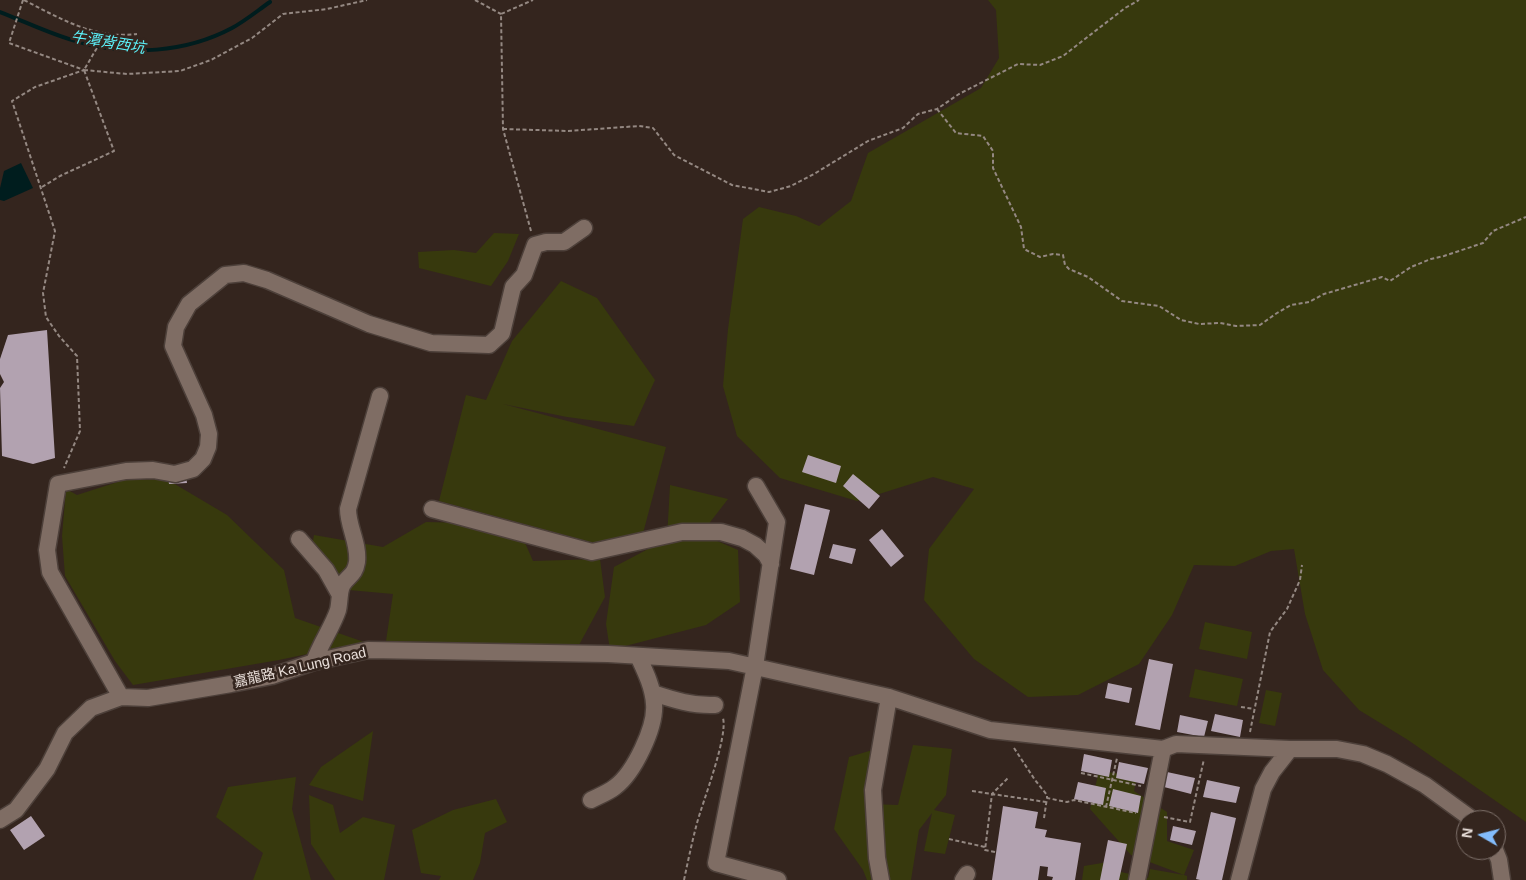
<!DOCTYPE html>
<meta charset="utf-8">
<style>
body{margin:0}
#map{position:relative;width:1526px;height:880px;overflow:hidden;background:#34251e;font-family:Helvetica,sans-serif}
canvas{display:block}
.north{position:absolute;left:1456px;top:810px;width:50px;height:50px;box-sizing:border-box;background:#34251e;border:1px solid #7c6f69;border-radius:50%;rotate:278deg;font-size:14px;font-weight:700;line-height:20px;text-align:center;color:#e9dfda}
.north::after{content:'';display:block;margin:auto;width:18px;height:22px;background:#83bcfb;clip-path:polygon(50% 0,100% 100%,50% 72%,0 100%)}
</style>
<div id="map">
<canvas width="1526" height="880"></canvas>
<div class="north">N</div>
</div>
<script>
const ctx = document.querySelector('canvas').getContext('2d');
ctx.lineJoin = 'round';
function paint(path, color) {
  ctx.fillStyle = color;
  ctx.fill(path, 'evenodd');
}
function strokePath(path, color, width, dash) {
  ctx.strokeStyle = color;
  ctx.lineWidth = width;
  ctx.lineCap = dash ? 'butt' : 'round';
  ctx.setLineDash(dash || []);
  ctx.stroke(path);
}
function write(font, color, halo, rows, align = 'center') {
  ctx.font = font + ' Helvetica,"Noto Sans TC",sans-serif';
  ctx.lineWidth = 5;
  ctx.setLineDash([]);
  ctx.textBaseline = 'middle';
  ctx.strokeStyle = halo;
  ctx.fillStyle = color;
  for (const [text, x, y, turn = 0] of rows) {
    ctx.save();
    ctx.translate(x, y);
    ctx.rotate((+turn || 0) * Math.PI / 180);
    ctx.textAlign = isNaN(turn) ? turn : align;
    if (halo) ctx.strokeText(text, 0, 0);
    ctx.fillText(text, 0, 0);
    ctx.restore();
  }
}
const green = new Path2D(`
 M988 0H1526V822L1408 740 1359 710 1323 670 1305 614 1294 549 1271 551 1235 566 1194 565 1172 615 1139 664 1078 695 1028 697 974 659 924 600 929 549 974 489 933 477 857 501 780 478 737 436 723 386 728 329 743 219 759 207 796 216 819 226 851 201 868 153 981 88 999 58 996 10Z
 M494 233 519 234 508 261 491 286 419 268 418 252 454 250 476 253Z
 M561 281 597 298 655 380 634 426 567 417 503 404 666 447 642 537 598 544 439 501 466 395 486 400 512 341Z
 M127 479 168 480 227 515 284 570 295 618 364 642 279 660 133 685 115 661 65 576 62 536 66 489 77 495Z
 M670 485 728 499 701 534 738 550 740 602 706 625 610 650 606 624 614 567 667 539Z
 M426 522 468 523 519 529 533 561 600 559 605 597 579 645 386 641 393 594 327 588 309 562 314 535 383 547Z
 M1205 622 1252 632 1247 659 1199 649Z
 M1195 669 1243 679 1237 706 1189 697Z
 M1266 690 1282 693 1275 726 1259 723Z
 M373 731 363 801 309 785 321 767Z
 M913 745 952 749 946 795 934 810 955 815 945 854 924 851 932 813 919 830 911 880H867L863 870 834 829 849 757 876 749 870 804 898 805Z
 M1099 771 1137 776 1134 791 1167 812V841L1194 850 1184 875 1187 876V880H1082L1084 866 1114 861 1121 872 1148 878 1150 869 1184 875 1131 855 1090 809Z
 M296 777 292 809 311 880H253L263 853 216 817 228 787Z
 M309 795 333 805 340 833 363 817 395 825 384 880H335L311 844Z
 M496 799 507 822 485 833 480 863 473 880H439L441 876 421 873 412 830 453 810Z`);
const water = new Path2D(`
 M21 163 33 188 4 201 0 200V188L4 171Z`);
const stream = new Path2D(`
 M0 12C26 22 52 35 79 42 129 56 185 53 232 28 245 21 257 11 270 2`);
const building = new Path2D(`
 M47 330 55 458 33 464 2 456 0 388 4 382 0 374V359L8 335Z
 M808 455 841 466 836 483 802 472Z
 M853 474 880 496 869 509 843 486Z
 M186 475 187 483 169 484 168 477Z
 M805 504 830 510 814 575 790 569Z
 M882 529 904 556 891 567 869 540Z
 M833 544 856 549 852 564 829 558Z
 M1149 659 1173 664 1160 730 1135 725Z
 M1108 683 1132 688 1129 703 1105 698Z
 M1215 714 1243 720 1240 737 1211 731Z
 M1180 715 1208 721 1204 737 1177 732Z
 M1084 754 1112 760 1109 777 1081 771Z
 M1119 762 1148 768 1144 784 1116 778Z
 M1167 772 1195 778 1191 794 1164 787Z
 M1207 780 1240 787 1236 803 1203 797Z
 M1078 782 1106 788 1103 805 1074 799Z
 M1113 789 1141 796 1138 813 1109 806Z
 M1003 806 1038 812 1035 828 1047 830 1045 837 1081 843 1075 880H1052L1053 877 1047 876 1048 867 1040 866 1038 880H992Z
 M1211 812 1236 818 1222 880H1200L1196 879Z
 M31 816 45 836 24 850 10 830Z
 M1173 826 1196 831 1192 845 1170 840Z
 M1108 840 1127 844 1119 880H1100Z`);
const path = new Path2D(`
 M23 0 9 43 84 70 35 87 12 101 55 231 43 293 46 317 59 336 77 356 80 431 64 468
 M24 0C61 19 94 39 137 34
 M475 0 501 14
 M84 70 127 74 180 71 211 60 252 38 283 14 327 9 367 0
 M937 109 956 133 983 136 993 151V168L1021 227 1024 249 1040 257 1053 254 1063 255 1065 265 1069 269 1088 277 1122 301 1159 306 1181 320 1199 324 1220 323 1236 326 1260 325 1277 313 1291 305 1309 302 1324 294 1382 277 1390 281 1411 267 1431 259 1444 256 1483 243 1493 231 1526 217
 M503 129 568 131 639 126 653 128 674 155 732 185 769 192 791 186 814 174 868 141 903 128 918 114 937 109 959 94 1018 64 1040 65 1063 56 1125 8 1139 0
 M42 187 60 176 114 151 84 70 105 34
 M531 231 503 129 501 14 533 0
 M1241 707 1254 709
 M1250 732 1270 632 1287 609 1300 580 1302 565
 M1014 748 1035 780 1047 795V798
 M1081 773 1141 786
 M972 791 1046 802
 M1106 807 1117 758
 M1164 817 1190 822 1204 759
 M1044 818 1047 798 1067 802 1074 800 1136 813
 M949 839 985 847
 M995 852 985 850 992 794 1008 778
 M684 880C688 861 692 842 697 823 703 801 728 737 723 718`);
const minor = new Path2D(`
 M756 486 777 522 755 666 716 863 778 880
 M432 509 592 552 682 532H721L742 538 755 545 766 555 771 564
 M299 539 326 570 340 595
 M314 662C320 644 333 626 338 610 340 602 339 590 343 584 349 575 355 575 357 562 359 543 348 527 348 509L380 396
 M653 693C674 700 693 706 715 705
 M121 697 50 572 47 550 58 484 126 471 153 470 175 474 193 469 203 459 208 447 209 434 204 415 173 346 176 327 189 304 225 275 244 273 267 280 369 324 431 343 489 345 502 333 513 287 524 275 535 245 546 242H564L584 228
 M591 800C599 796 609 792 615 787 634 773 656 727 654 704 653 687 645 671 638 656
 M0 820 16 810 47 769 65 733 91 708 121 697 148 698 231 684 272 676 314 662 368 650 608 654 729 661 889 697 990 730 1163 749 1176 744 1290 749H1337L1363 754 1387 764 1425 785 1473 820
 M1495 850 1499 860 1502 880
 M881 880 877 858 873 790 889 697
 M963 880 967 874
 M1137 880 1163 749
 M1239 880 1263 789 1272 772 1290 749`);
const streetNames = [
 ["嘉龍路 Ka Lung Road",300,668,-13]
];
const waterNames = [
 ["牛潭背西坑",108,43,9]
];
paint(green, '#37390d');
paint(water, '#001d1e');
strokePath(stream, '#001d1e', 4);
paint(building, '#b2a2b0');
strokePath(minor, '#4d403a', 19);
strokePath(path, '#948882', 2, [4, 2.5]);
strokePath(minor, '#7f6d64', 16);
write('14px', '#e9dfda', '#34251e', streetNames);
write('italic 15px', '#5cf2fa', '#34251e', waterNames);
</script>
